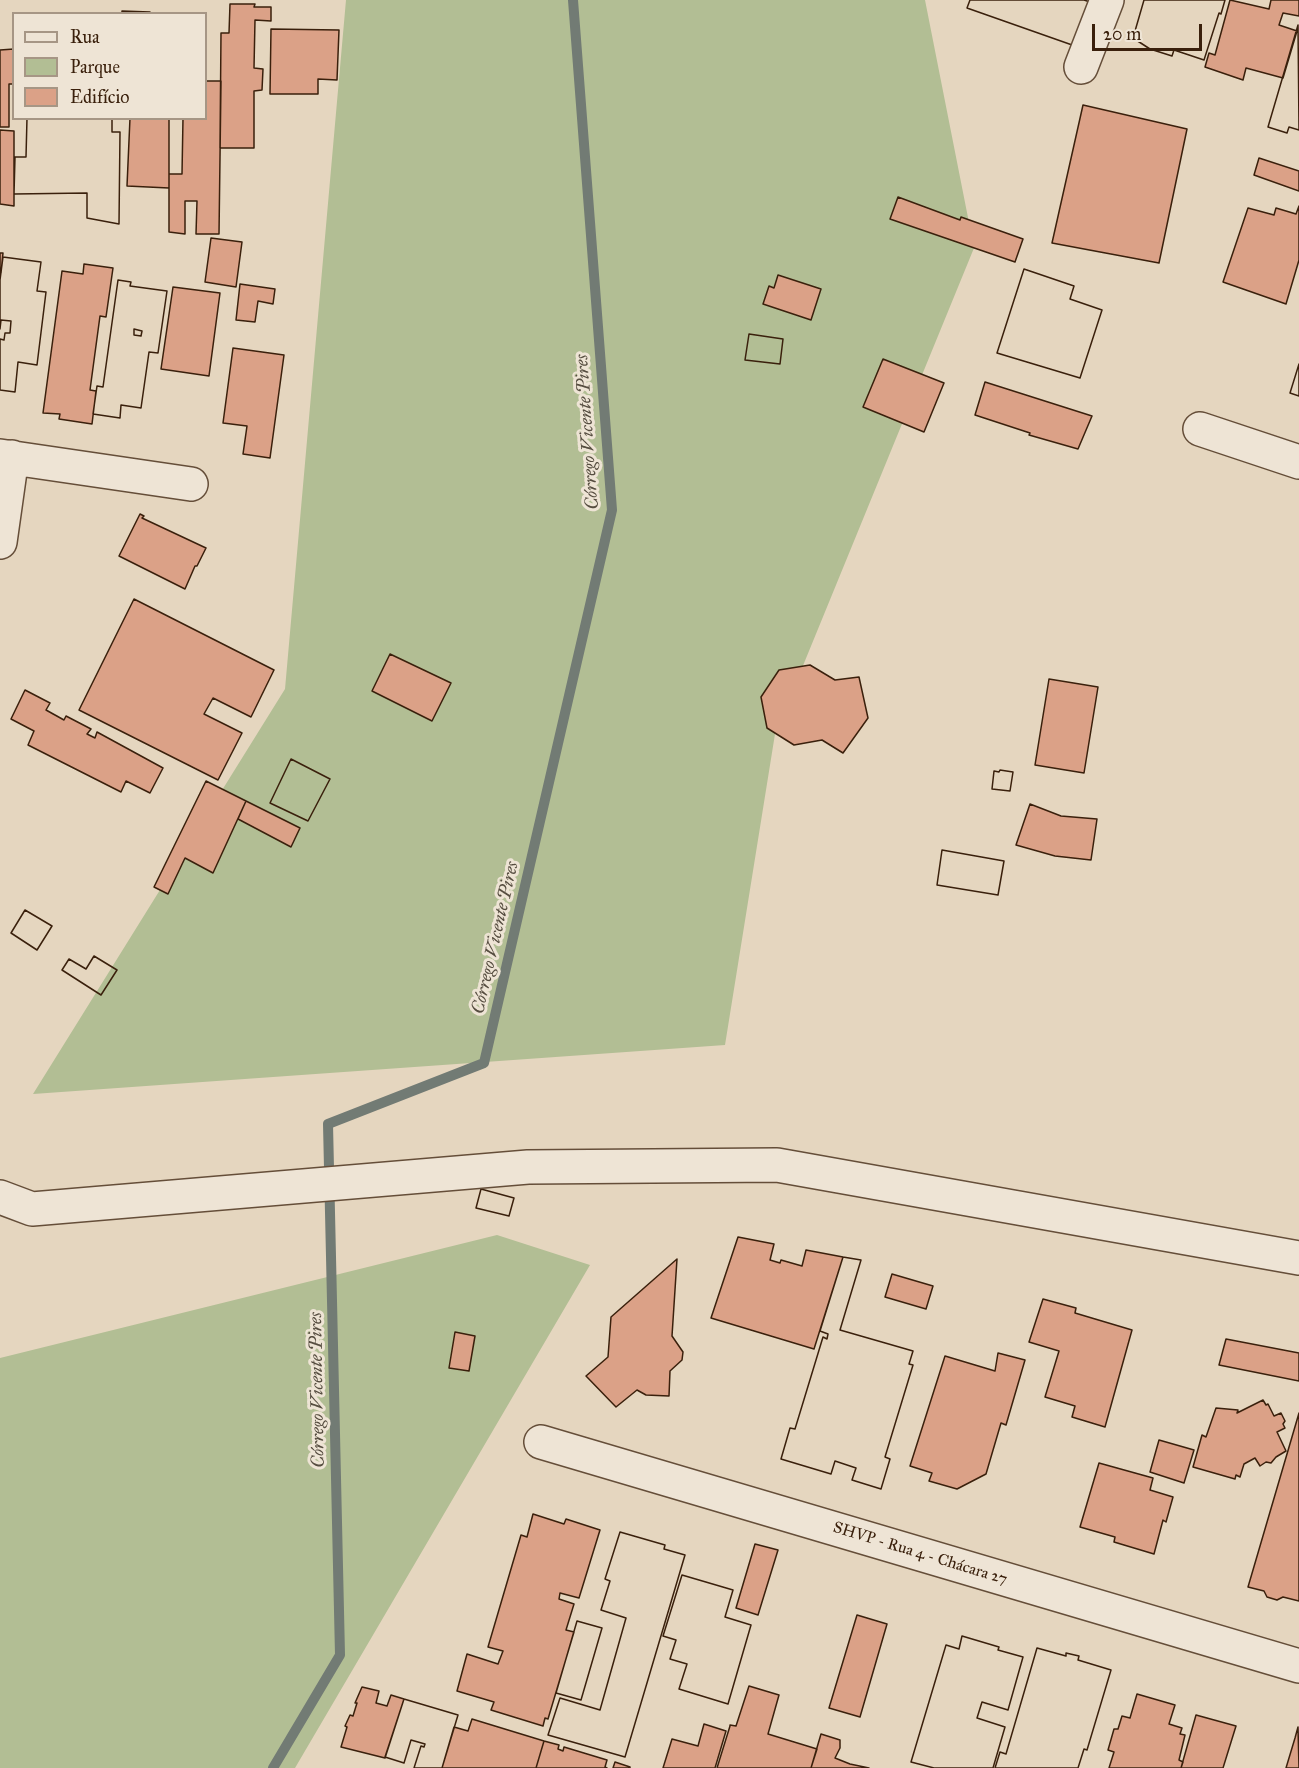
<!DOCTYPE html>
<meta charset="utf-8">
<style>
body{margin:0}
#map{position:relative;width:1299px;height:1768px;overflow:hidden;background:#e5d6bf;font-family:"IM FELL Great Primer",serif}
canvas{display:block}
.legend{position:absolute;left:12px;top:12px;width:195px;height:108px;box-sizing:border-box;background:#eee4d5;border:2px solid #a69685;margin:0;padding:8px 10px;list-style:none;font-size:18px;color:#3a200c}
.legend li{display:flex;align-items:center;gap:12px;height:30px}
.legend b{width:30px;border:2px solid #a69685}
.scale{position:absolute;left:1092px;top:24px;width:110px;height:27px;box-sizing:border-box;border:3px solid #3a200c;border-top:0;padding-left:8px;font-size:18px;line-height:21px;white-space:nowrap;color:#3a200c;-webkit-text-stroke:4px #eee4d5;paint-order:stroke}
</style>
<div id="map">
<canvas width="1299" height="1768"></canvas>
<ul class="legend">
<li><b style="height:8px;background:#eee4d5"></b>Rua</li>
<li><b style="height:16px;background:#b2be94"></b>Parque</li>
<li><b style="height:16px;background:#dba187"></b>Edifício</li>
</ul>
<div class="scale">20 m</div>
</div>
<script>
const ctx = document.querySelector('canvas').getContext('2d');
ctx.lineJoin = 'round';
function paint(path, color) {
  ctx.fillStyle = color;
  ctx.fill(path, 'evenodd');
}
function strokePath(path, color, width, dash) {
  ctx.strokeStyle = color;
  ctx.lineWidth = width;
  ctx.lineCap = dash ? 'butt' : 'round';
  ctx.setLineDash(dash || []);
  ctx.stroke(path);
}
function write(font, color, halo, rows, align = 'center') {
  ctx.font = font + ' "IM FELL Great Primer",serif';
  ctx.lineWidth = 6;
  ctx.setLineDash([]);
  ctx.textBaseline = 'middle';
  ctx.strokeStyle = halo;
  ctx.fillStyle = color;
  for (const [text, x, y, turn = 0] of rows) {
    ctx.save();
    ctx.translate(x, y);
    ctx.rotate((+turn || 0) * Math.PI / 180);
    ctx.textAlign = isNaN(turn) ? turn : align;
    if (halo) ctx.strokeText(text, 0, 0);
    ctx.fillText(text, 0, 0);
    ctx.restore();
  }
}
const green = new Path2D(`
 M346 0H925L974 248 775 734 725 1045 33 1094 285 689Z
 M497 1235 590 1265 295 1768H0V1358Z`);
const stream = new Path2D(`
 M273 1768 340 1655 328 1124 484 1063 612 510 573 0`);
const building = new Path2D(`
 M970 0H1084L1090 2 1075 46 967 8Z
 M970 0H1084L1090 2 1075 46 967 8Z
 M1144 0H1225L1221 14 1219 13 1204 60 1174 50 1172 56 1150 49 1133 38Z
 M1144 0H1225L1221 14 1219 13 1204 60 1174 50 1172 56 1150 49 1133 38Z
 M1230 0 1269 9 1271 0H1299V16L1283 13 1279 25 1297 31 1283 78 1246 68 1243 80 1205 67 1209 53 1215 55Z
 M230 4H255L254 7H271V21L255 20 254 68 263 69 262 90 254 91V148H220L221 33H229Z
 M122 11 150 12V14H122Z
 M1298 25 1299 130 1289 127 1287 133 1268 127Z
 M1298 25 1299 130 1289 127 1287 133 1268 127Z
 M271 29 339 30 337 80 318 79V94H270Z
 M14 49V84H9V127H0V50Z
 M206 81H221L219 234H196L197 201H185V234L169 232V174H182L183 118H206Z
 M1083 105 1187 129 1159 263 1052 243Z
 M27 118H112V132H120L119 224 87 218V193L14 194 15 157H26Z
 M27 118H112V132H120L119 224 87 218V193L14 194 15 157H26Z
 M130 118H169V188L127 186Z
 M0 130 14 131V206L0 204Z
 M1259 158 1299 171V191L1254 175Z
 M898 197 960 220 961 217 1023 239 1015 262 890 219Z
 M1299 206V260L1286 304 1223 282 1248 208 1274 215 1276 208 1296 214Z
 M211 238 242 242 236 287 205 282Z
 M0 253H3L1 273H0Z
 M3 257 41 262 37 291 46 292 37 365 18 362 15 392 0 390V339L4 340 5 333H10L11 321 1 320 0 329V280Z
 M3 257 41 262 37 291 46 292 37 365 18 362 15 392 0 390V339L4 340 5 333H10L11 321 1 320 0 329V280Z
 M84 264 113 268 106 317 100 316 90 390 96 391 92 424 59 419 60 414 43 413 62 271 83 274Z
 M1024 269 1074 286 1070 299 1102 310 1080 378 997 353Z
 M1024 269 1074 286 1070 299 1102 310 1080 378 997 353Z
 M778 275 821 289 811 320 763 304 769 286 774 288Z
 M118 280 131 282 130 286 167 291 158 353 149 352 141 408 121 405 120 418 93 414 97 386 103 387ZM134 329 142 331 141 336 134 335Z
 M118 280 131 282 130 286 167 291 158 353 149 352 141 408 121 405 120 418 93 414 97 386 103 387ZM134 329 142 331 141 336 134 335Z
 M240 284 275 289 273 304 258 301 255 322 236 320Z
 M173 287 220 293 209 376 161 369Z
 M749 334 783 339 780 364 745 360Z
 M749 334 783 339 780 364 745 360Z
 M233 348 284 355 270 458 243 454 247 426 223 423Z
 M883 359 944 383 924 432 863 407Z
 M1299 364V396L1290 393Z
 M1299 364V396L1290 393Z
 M985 382 1092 416 1078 449 1029 435 1030 433 975 415Z
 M140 514 144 516 142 518 206 548 197 566H195L185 589 119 556Z
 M134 599 274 670 251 717 213 698 204 714 242 733 218 780 79 710Z
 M390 654 451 683 432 721 372 691Z
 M810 665 835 680 859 677 868 718 843 753 822 740 794 745 767 728 761 697 779 670Z
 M1049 679 1098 687 1084 773 1035 765Z
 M25 690 50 703 46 710 64 720 66 716 91 729 87 734 95 738 97 732 163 768 150 793 126 781 121 792 28 745 34 731 11 719Z
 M291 759 330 779 308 821 270 803Z
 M291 759 330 779 308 821 270 803Z
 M1000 770 1013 772 1010 791 992 789 994 771 999 772Z
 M1000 770 1013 772 1010 791 992 789 994 771 999 772Z
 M206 781 246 801 213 873 185 858 168 894 154 887Z
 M246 801 300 828 291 847 238 819Z
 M1030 804 1061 816 1097 819 1091 860 1055 856 1016 845Z
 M942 850 1004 861 998 895 937 885Z
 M942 850 1004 861 998 895 937 885Z
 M25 910 52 926 37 950 11 933Z
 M25 910 52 926 37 950 11 933Z
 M94 956 117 970 101 995 62 970 69 959 86 969Z
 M94 956 117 970 101 995 62 970 69 959 86 969Z
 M481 1189 514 1198 509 1216 476 1208Z
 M481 1189 514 1198 509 1216 476 1208Z
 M738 1237 774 1244 770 1260 780 1263 781 1260 802 1266 806 1250 843 1257 814 1349 711 1318Z
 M843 1257 861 1260 840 1330 913 1351 909 1364 913 1365 885 1457 890 1459 881 1489 852 1480 856 1468 835 1461 831 1474 781 1459 790 1428 795 1429 823 1337 827 1339 828 1334 820 1331Z
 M843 1257 861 1260 840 1330 913 1351 909 1364 913 1365 885 1457 890 1459 881 1489 852 1480 856 1468 835 1461 831 1474 781 1459 790 1428 795 1429 823 1337 827 1339 828 1334 820 1331Z
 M677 1259 672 1336 683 1352 682 1360 670 1371 669 1396 646 1395 637 1390 616 1407 586 1376 608 1357 611 1317Z
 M892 1274 933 1286 926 1309 885 1297Z
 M1043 1299 1076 1308 1075 1313 1132 1330 1105 1427 1072 1417 1075 1406 1045 1397 1059 1351 1029 1342Z
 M455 1332 475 1336 469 1371 449 1368Z
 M1226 1339 1299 1353V1381L1219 1365Z
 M998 1353 1025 1360 1006 1425 1001 1423 986 1474 957 1489 929 1481 932 1473 910 1466 945 1356 995 1371Z
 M1263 1400 1266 1405 1268 1404 1274 1416 1281 1413 1285 1421 1283 1424 1285 1428 1277 1432 1286 1451 1276 1457 1271 1463 1266 1462 1260 1466 1255 1458 1244 1464 1240 1477 1236 1475 1235 1479 1193 1467 1202 1435 1206 1437 1216 1408 1238 1410 1237 1413Z
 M1299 1413V1601L1283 1597 1277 1600 1267 1597 1264 1591 1248 1587Z
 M1159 1440 1194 1450 1184 1483 1150 1472Z
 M1099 1463 1153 1478 1150 1490 1173 1497 1166 1522 1163 1520 1154 1554 1114 1542 1115 1537 1080 1527Z
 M533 1514 564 1524 566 1519 600 1530 579 1598 560 1593 559 1599 574 1604 566 1630 574 1632 548 1719 545 1718 543 1726 491 1710 494 1702 457 1691 467 1654 498 1664 503 1651 488 1647 521 1535 527 1537Z
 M620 1532 665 1545 664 1549 685 1555 625 1757 548 1735 560 1698 600 1710 626 1618 601 1610 610 1581 605 1579Z
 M620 1532 665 1545 664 1549 685 1555 625 1757 548 1735 560 1698 600 1710 626 1618 601 1610 610 1581 605 1579Z
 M755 1544 778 1550 758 1615 736 1608Z
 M682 1575 733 1590 725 1617 751 1625 728 1704 679 1689 687 1664 670 1659 676 1640 663 1636Z
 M682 1575 733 1590 725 1617 751 1625 728 1704 679 1689 687 1664 670 1659 676 1640 663 1636Z
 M857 1615 887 1624 860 1717 829 1708Z
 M577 1621 602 1628 581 1700 556 1693Z
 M577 1621 602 1628 581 1700 556 1693Z
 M962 1636 999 1647 998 1650 1023 1657 1008 1710 982 1702 977 1718 1005 1727 993 1768H934L911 1762 946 1645 959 1649Z
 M962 1636 999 1647 998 1650 1023 1657 1008 1710 982 1702 977 1718 1005 1727 993 1768H934L911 1762 946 1645 959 1649Z
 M1037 1648 1066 1656V1653L1079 1656 1078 1660 1111 1670 1087 1750 1084 1749 1078 1768H995L1000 1752 1006 1754Z
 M1037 1648 1066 1656V1653L1079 1656 1078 1660 1111 1670 1087 1750 1084 1749 1078 1768H995L1000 1752 1006 1754Z
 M749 1686 779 1695 768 1734 817 1749 811 1768H717L730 1726V1725L736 1726Z
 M362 1687 379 1691 376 1703 387 1706 391 1695 404 1699 385 1758 341 1747 347 1727 345 1726 350 1715 353 1716 357 1703H355Z
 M1137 1694 1175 1705 1169 1724 1182 1728 1180 1734 1185 1735 1179 1760 1183 1762 1181 1768H1109L1114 1752 1108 1750 1114 1729H1118L1122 1716 1130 1718Z
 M404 1699 458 1715 442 1768H414L421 1746 424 1747 425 1744 411 1740 404 1763 385 1757Z
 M404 1699 458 1715 442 1768H414L421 1746 424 1747 425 1744 411 1740 404 1763 385 1757Z
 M1196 1715 1236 1726 1223 1768H1181Z
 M472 1719 544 1741 536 1768H442L454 1727 468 1731Z
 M704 1724 726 1731 715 1768H663L672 1739 698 1746Z
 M1298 1727 1299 1768H1286L1295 1738Z
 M821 1734 840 1740V1748L835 1758 850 1764 869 1768H811Z
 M544 1741 559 1745 558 1749 563 1751 564 1747 607 1760 605 1767 607 1768H536Z
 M615 1762 630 1767V1768H613Z`);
const minor = new Path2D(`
 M1081 67 1107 0
 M1200 429 1299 462
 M0 456 191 484
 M0 542 12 457
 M0 1197 32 1209 528 1167 777 1165 1299 1258
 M541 1442 1299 1666`);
const streetNames = [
 ["SHVP - Rua 4 - Chácara 27",920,1554,17]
];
const waterNames = [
 ["Córrego Vicente Pires",588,432,-94],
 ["Córrego Vicente Pires",496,938,-77],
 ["Córrego Vicente Pires",318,1390,-91]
];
paint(green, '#b2be94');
strokePath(stream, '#727b74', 10);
paint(building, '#dba187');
strokePath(building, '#3a200c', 1.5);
strokePath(minor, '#654e39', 36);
strokePath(minor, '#eee4d5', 33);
write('16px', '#3a200c', '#eee4d5', streetNames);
write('italic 18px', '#564d40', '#eee4d5', waterNames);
</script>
